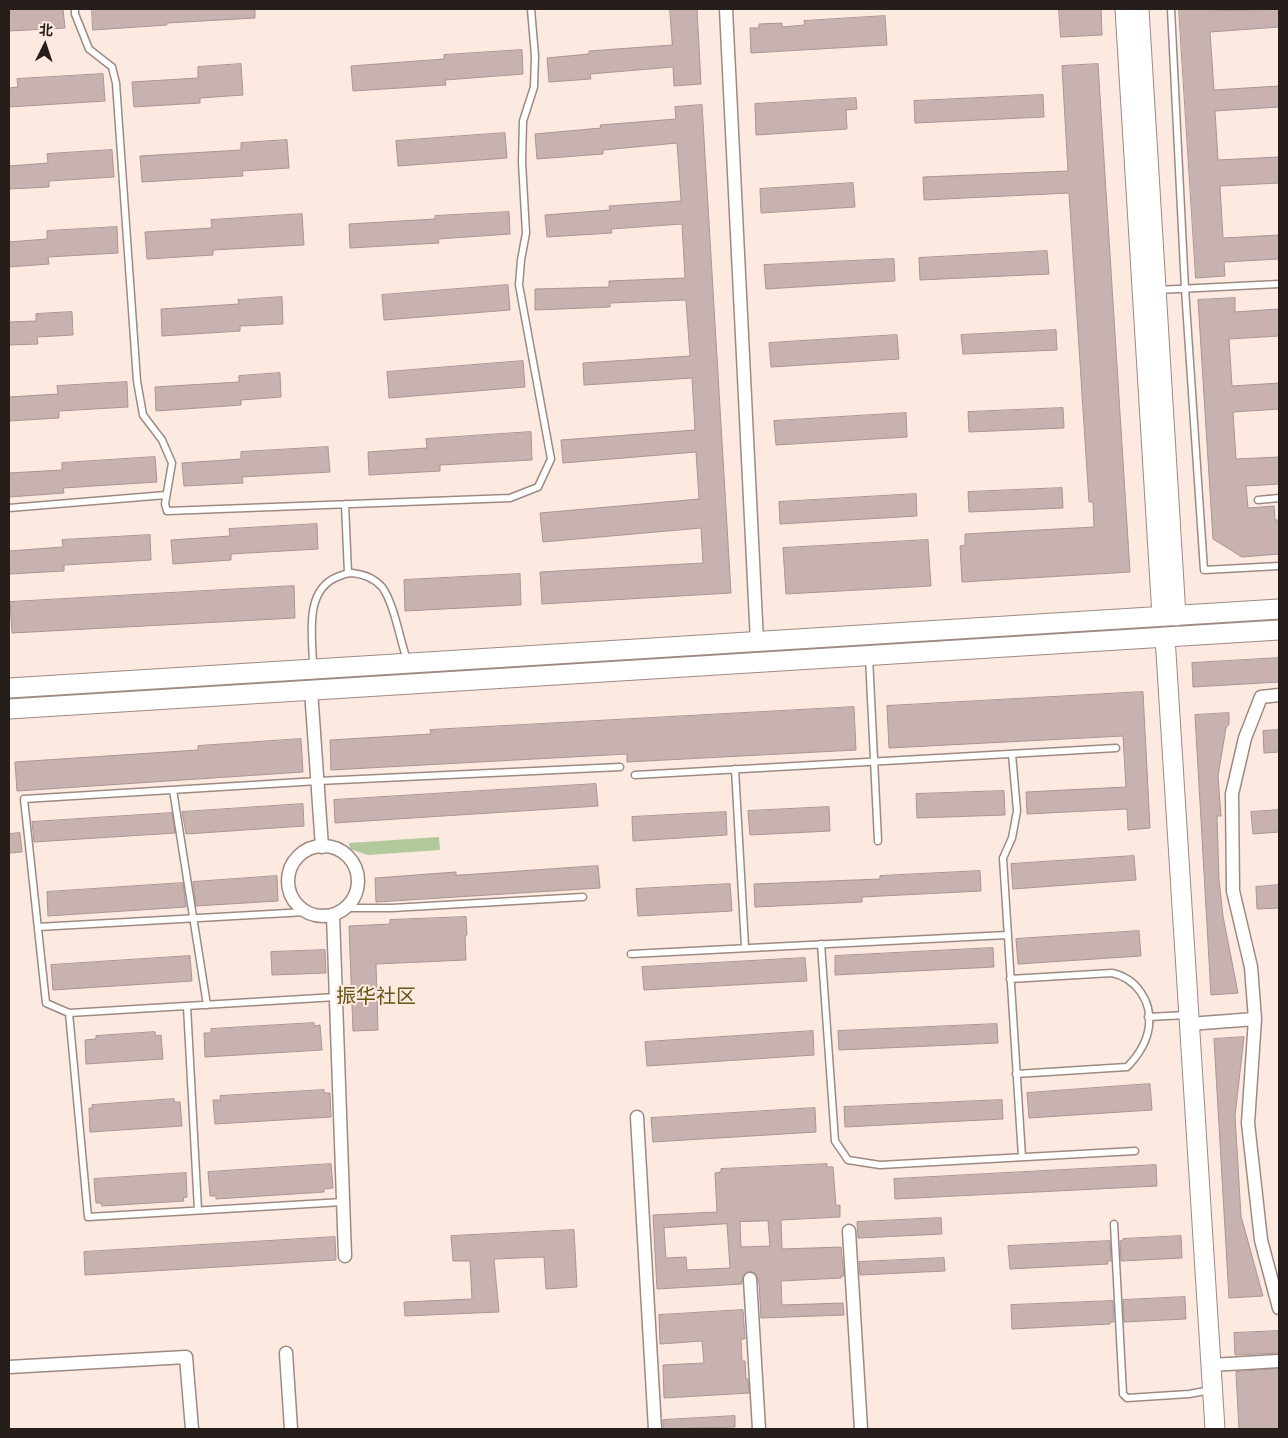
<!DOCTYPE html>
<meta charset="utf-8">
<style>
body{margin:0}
#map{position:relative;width:1288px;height:1438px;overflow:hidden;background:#fce9e0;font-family:"Archivo Narrow","Noto Sans SC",sans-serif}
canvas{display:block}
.frame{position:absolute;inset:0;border:10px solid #251e1b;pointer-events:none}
.north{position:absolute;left:20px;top:20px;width:50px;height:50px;-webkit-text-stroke:4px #fce9e0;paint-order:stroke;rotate:4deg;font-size:14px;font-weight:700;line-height:20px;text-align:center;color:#251e1b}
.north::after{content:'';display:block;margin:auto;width:18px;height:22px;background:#251e1b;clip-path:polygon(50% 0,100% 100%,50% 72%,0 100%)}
</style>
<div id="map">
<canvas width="1288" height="1438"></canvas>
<div class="frame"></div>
<div class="north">北</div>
</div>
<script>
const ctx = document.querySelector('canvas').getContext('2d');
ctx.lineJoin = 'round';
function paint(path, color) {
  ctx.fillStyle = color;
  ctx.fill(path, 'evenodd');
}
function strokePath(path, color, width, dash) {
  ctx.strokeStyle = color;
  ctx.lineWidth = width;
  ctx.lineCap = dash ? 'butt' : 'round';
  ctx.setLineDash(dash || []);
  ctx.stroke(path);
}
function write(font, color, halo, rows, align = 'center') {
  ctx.font = font + ' "Archivo Narrow","Noto Sans SC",sans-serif';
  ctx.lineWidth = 4;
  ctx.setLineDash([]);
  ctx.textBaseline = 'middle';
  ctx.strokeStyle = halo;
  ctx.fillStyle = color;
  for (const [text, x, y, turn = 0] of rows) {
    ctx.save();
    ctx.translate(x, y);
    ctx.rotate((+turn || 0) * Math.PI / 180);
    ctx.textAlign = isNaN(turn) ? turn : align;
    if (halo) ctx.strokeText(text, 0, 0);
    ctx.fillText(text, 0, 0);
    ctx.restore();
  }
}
const green = new Path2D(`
 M439 837 440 850 368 855 350 849 349 843Z`);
const building = new Path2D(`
 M9 9H63L65 28 9 31Z
 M92 9H255V18L167 23V25L93 30Z
 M670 9H697L701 84 674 86 673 67 590 74 591 79 549 82 547 58 589 54V51L672 45Z
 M1059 9H1101L1102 35 1061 37Z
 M1179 9H1208L1209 11 1279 9V27L1210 32 1214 90 1279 86V107L1215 111 1218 160 1279 157V183L1220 186 1223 238 1279 235V259L1224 262 1225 276 1196 278Z
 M885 16 887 45 751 53 750 28H759V24L782 23V27L805 25 804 21Z
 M522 50 523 74 445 80 446 85 353 91 351 66 444 59V55Z
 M241 64 243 95 200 98V103L134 107 132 82 198 78V67Z
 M1098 64 1130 572 962 582 960 546 965 545V534L1094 527 1093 502H1089L1069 193 924 200 923 177 1068 171 1062 66Z
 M103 74 105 101 9 107V88L18 87 17 79Z
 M1043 95 1044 117 915 123 914 101Z
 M856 98 857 109 846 110 847 129 756 135 755 104Z
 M702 105 731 593 542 604 540 572 703 563 701 528 543 542 540 513 699 499 696 452 563 463 561 440 695 430 692 378 584 385 583 363 690 356 686 300 610 303V307L535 310V289L609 287V281L685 278 682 224 611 229 612 233 547 237 545 215 610 210 609 206 681 201 677 143 603 150V154L537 159 535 134 601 128 600 125 676 119 675 107Z
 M505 133 507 158 398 166 396 141Z
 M287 140 289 168 242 171 243 176 142 182 140 156 241 150V143Z
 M112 150 114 177 49 181V187L9 189V166L48 163 47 154Z
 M853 183 855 207 761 213 760 189Z
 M509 212 510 234 438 239 439 243 350 248 349 224 435 219V216Z
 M302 214 304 245 213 250V255L147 259 145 232 212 228 211 220Z
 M117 227 118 253 48 257 49 264 9 267V242L47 239V231Z
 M1047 251 1049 274 920 280 919 258Z
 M894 259 895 281 766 289 764 265Z
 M508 285 510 310 384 320 382 295Z
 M282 297 283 324 240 326V331L162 336 161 309 239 304 238 300Z
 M1235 298V312L1279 309V336L1229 339 1232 386 1279 383V409L1233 412 1236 459 1279 457V484L1246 486 1248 508 1274 506 1275 520H1279V554L1242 557 1213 539 1198 300Z
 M72 312 73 335 37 337 38 344 9 345V322L36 321V314Z
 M1056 330 1057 350 963 354 961 335Z
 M897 335 899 359 771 367 769 343Z
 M523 361 525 387 389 398 387 372Z
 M280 373 281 397 241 400V405L156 411 155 387 239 382V376Z
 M127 382 128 407 59 411V418L9 421V397L58 394 57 386Z
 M1063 408 1064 428 969 432 968 412Z
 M906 413 907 437 776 445 774 421Z
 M531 432 532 460 440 465V471L369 475 368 452 427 448 426 439Z
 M328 447 330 472 242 477 243 483 184 486 182 463 241 459V452Z
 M155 457 157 482 63 488 64 493 9 497V473L62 470V463Z
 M1062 488 1063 508 969 512 968 492Z
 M916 494 917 516 780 524 779 502Z
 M317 524 318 549 231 554V560L173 564 171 540 230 536 229 529Z
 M150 535 151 560 64 565V571L9 574V551L63 547 62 540Z
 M928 540 931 586 786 594 783 548Z
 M520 574 521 605 405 611 404 580Z
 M294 586 295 618 12 633 10 602Z
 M1279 658V682L1193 687 1192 663Z
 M1143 692 1150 828 1128 830 1127 809 1027 814 1026 792 1126 787 1123 736 889 748 887 706Z
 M854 707 856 750 627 762V754L331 770 330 740 431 734 430 730Z
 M1229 713V724L1226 728 1218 776 1221 816H1217L1219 880 1223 916 1238 993 1211 995 1195 715Z
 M1279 730V752L1264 753 1263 731Z
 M301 739 303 772 17 791 15 762 198 750V746Z
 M596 784 598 806 335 823 334 800Z
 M1004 791 1005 815 917 818 916 794Z
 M303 804 304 826 186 834 182 812Z
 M829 807 830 831 750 835 748 811Z
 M1279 810V832L1253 834 1251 812Z
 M726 812 727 835 633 841 632 817Z
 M172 813 175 833 34 842 32 822Z
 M20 833 22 852 9 853V834Z
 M1134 856 1136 880 1013 889 1011 864Z
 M598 866 600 888 376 902 375 878 456 872V875Z
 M980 871 981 891 862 897V902L755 907 754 884 880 879V876Z
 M277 876 278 901 196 906 193 882Z
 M183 883 186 907 48 916 47 892Z
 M730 884 732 911 638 916 636 889Z
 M1279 885V908L1257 909 1256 887Z
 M466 917 467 935H465L466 960 376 964 378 1030 353 1031 349 926 390 924V920Z
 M1139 931 1141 956 1018 964 1016 939Z
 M993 948 994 967 835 975V956Z
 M325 950 326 973 272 975 271 952Z
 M190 956 192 981 53 990 51 965Z
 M805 958 807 981 644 990 642 967Z
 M314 1023V1026L320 1025 322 1050 205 1057 204 1033H211V1029Z
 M997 1024 998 1043 839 1050 838 1031Z
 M813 1031 814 1055 647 1066 645 1042Z
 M155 1032 156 1036 161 1035 163 1059 86 1064 85 1040 96 1039V1036Z
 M1244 1037 1235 1116 1241 1216 1263 1296 1229 1298 1214 1039Z
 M1150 1084 1152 1110 1029 1118 1027 1093Z
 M324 1090V1093H330L331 1117 215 1124 213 1100H221L220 1096Z
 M174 1099V1102H180L182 1126 90 1132 89 1108H93L92 1105Z
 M1002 1100 1003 1119 845 1127 844 1107Z
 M815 1108 816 1132 653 1142 651 1118Z
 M331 1164 333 1188 324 1189V1192L216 1199V1196H210L208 1172Z
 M827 1164V1167H833L836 1206 840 1205V1217L781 1220 782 1249 841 1247 844 1276H841V1278L781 1281 782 1305 843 1303 844 1315 761 1318 759 1283 756 1274 750 1271 743 1275 742 1284 657 1289 653 1215 717 1212 715 1173 721 1172V1169ZM768 1221 770 1246 741 1247 740 1222ZM727 1224 730 1268 687 1270 686 1257 666 1258 664 1228Z
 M1156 1165 1157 1186 895 1199 894 1179Z
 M186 1173 187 1197 183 1198 184 1201 102 1206 101 1203H96L94 1179Z
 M941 1218 942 1234 858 1238 857 1222Z
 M574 1230 577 1287 546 1289 544 1257 494 1259 499 1312 405 1316 404 1302 472 1299 470 1261H453L451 1236Z
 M1181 1236 1182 1258 1121 1261 1120 1241 1123 1240V1239Z
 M335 1237 336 1260 85 1275 84 1252Z
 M1110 1241 1111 1261H1107L1108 1264 1010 1269 1008 1246Z
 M944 1258 945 1271 860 1275 859 1262Z
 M1185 1297 1186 1319 1124 1322 1123 1300Z
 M1113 1301 1114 1322H1110V1324L1012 1329 1011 1305Z
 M743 1310 745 1339H741L742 1361H745L746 1379H748L749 1393 664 1398 663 1365 704 1363 702 1341 660 1344 659 1315Z
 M1279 1331V1353L1235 1355 1234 1333Z
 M1279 1369V1429H1239L1236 1372Z
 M735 1416V1427L663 1429V1420Z`);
const lane = new Path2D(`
 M75 9V14L89 49 112 67 116 83 137 381 143 415 162 440 172 463 165 504 167 511 510 498 538 487 551 459 519 285 521 260 526 233 522 162 523 121 534 87 535 56 531 9
 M1171 9 1185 289 1204 570 1279 566
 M1157 290 1279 284
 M1258 500 1279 498
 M345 504 348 573
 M9 508 166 495
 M869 657 878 841
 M313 667C313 638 303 591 337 577 342 575 346 573 352 573 363 574 374 578 382 587 394 603 400 640 407 660
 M1012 754 1017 811 1012 838 1003 858 1022 1157
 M735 769 745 947
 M635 775 1116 748
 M173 790 207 1005
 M346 908H392L583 897
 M38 927 306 912
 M821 944 835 1141 848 1160 880 1165 1135 1151
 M631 954 1007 935
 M1010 979 1112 973C1136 978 1152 1001 1149 1026 1147 1042 1138 1056 1127 1067L1016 1074
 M336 997 69 1013 88 1217 343 1202
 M187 1006 198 1210
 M69 1013 46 1003 24 799 318 781 620 767
 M1148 1017 1187 1015
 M1114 1224 1123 1394 1127 1398 1189 1394 1211 1390`);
const street = new Path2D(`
 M726 9 757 642
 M311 690 322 847
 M1279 695 1261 697 1245 738 1232 794 1233 891 1251 967 1255 1019 1248 1123 1261 1240 1279 1308
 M288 881a35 35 0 1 1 70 0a35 35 0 1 1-70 0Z
 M333 915 345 1256
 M1189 1024 1255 1019
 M637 1117 655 1429
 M849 1231 861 1429
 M750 1279 759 1429
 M286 1353 291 1429
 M1211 1365 1279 1361
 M9 1367 186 1357 192 1429`);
const secondary = new Path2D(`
 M1125 9 1162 616
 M1139 9 1176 616
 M1165 637 1215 1429
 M9 688 1279 609
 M9 709 1279 630`);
const quarterNames = [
 ["振华社区",376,998]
];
paint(green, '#b1c99d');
paint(building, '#c7b2b0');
strokePath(building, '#a99593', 1);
strokePath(lane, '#9d8b83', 9);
strokePath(street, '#9d8b83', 15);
strokePath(secondary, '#9d8b83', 21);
strokePath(lane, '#fff', 6);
strokePath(street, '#fff', 12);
strokePath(secondary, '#fff', 19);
write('20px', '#625619', '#fce9e0', quarterNames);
</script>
